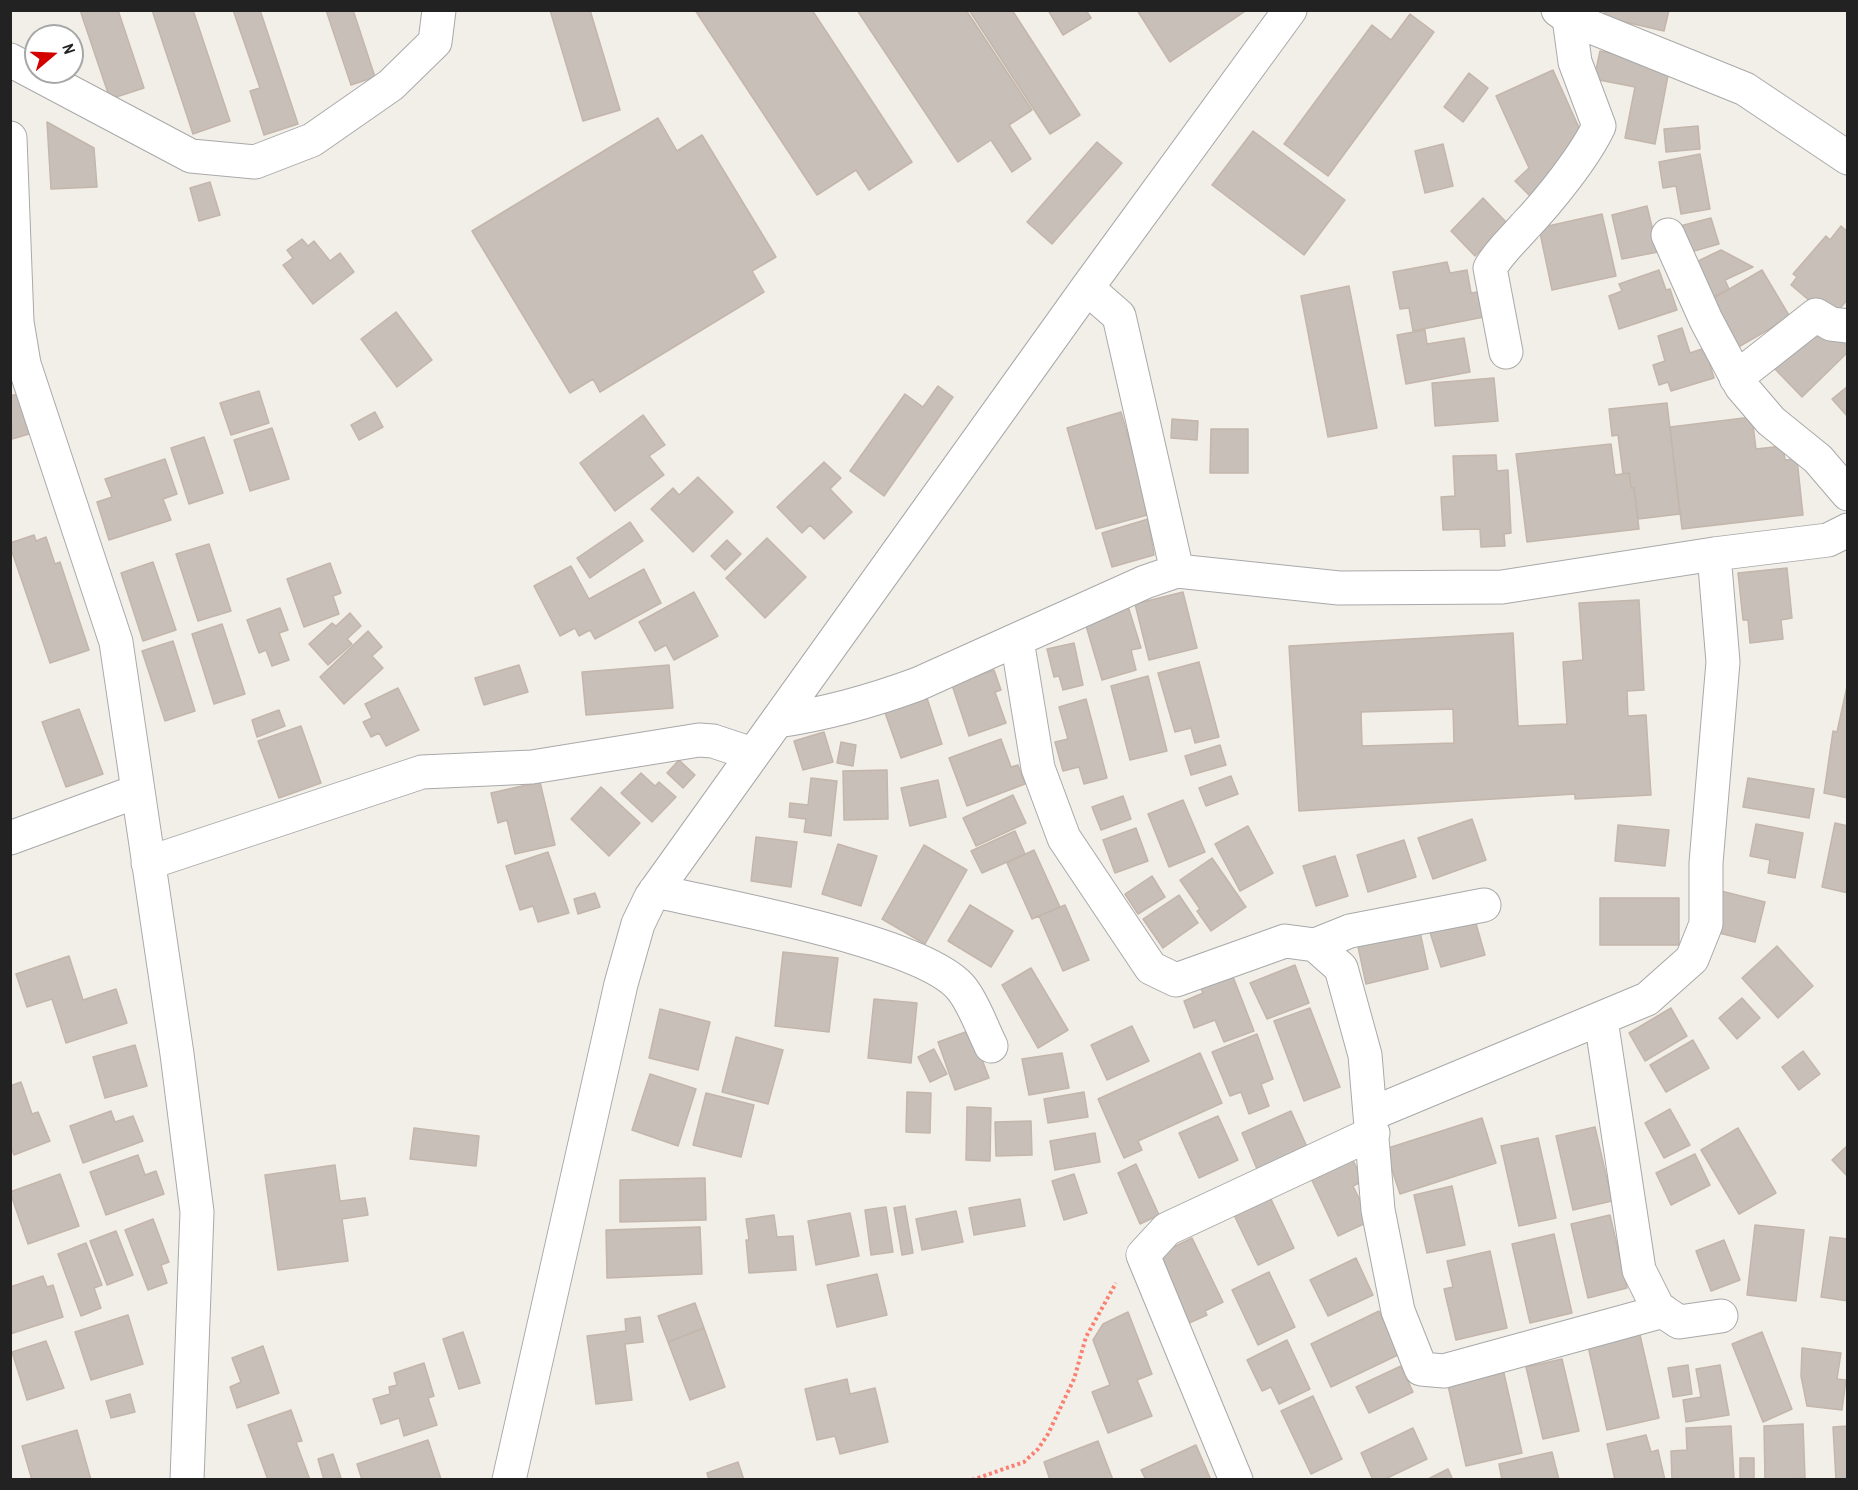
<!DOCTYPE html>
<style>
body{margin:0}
#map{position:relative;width:1858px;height:1490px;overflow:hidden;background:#f2efe9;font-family:"Archivo Narrow",sans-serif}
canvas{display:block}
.frame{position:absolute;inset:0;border:12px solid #222;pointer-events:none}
.north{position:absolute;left:24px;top:24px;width:60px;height:60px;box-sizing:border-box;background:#fff;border:2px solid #a7a7a7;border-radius:50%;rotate:71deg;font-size:16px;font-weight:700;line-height:24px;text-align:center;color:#222}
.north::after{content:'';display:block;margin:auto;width:21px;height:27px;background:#d40000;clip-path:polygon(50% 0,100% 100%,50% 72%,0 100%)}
</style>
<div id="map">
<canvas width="1858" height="1490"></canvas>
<div class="frame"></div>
<div class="north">N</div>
</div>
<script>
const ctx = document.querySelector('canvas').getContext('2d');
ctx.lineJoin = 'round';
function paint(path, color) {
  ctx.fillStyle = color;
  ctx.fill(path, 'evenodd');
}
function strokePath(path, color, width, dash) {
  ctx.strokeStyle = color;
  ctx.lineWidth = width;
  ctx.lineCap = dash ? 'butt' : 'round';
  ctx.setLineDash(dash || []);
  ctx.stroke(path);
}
const building = new Path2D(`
 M80 10H118L144 88 110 99Z
 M152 10H193L230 121 193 134Z
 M233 10H260L298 124 264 135 250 91 260 88Z
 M326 10H353L375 77 351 85Z
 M550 10H590L620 110 583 121Z
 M695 10H812L912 162 869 190 856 170 817 195Z
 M857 10H966L1032 110 1009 125 1031 159 1012 172 991 140 958 162Z
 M969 10H1012L1080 115 1050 134Z
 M1048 10H1086L1091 18 1063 35Z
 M1137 10H1247L1170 62Z
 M1605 10H1669L1664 31 1603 17Z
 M1410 14 1434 32 1328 176 1284 144 1372 25 1391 40Z
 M1600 51 1670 65 1655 144 1625 138 1635 87 1594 79Z
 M1553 70 1585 141 1530 196 1515 181 1529 168 1496 96Z
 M1469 73 1488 88 1463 122 1444 107Z
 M658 118 677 151 702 135 776 257 752 271 764 292 600 392 593 379 570 393 472 231Z
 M47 122 94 148 97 187 51 189Z
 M1698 126 1700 149 1666 152 1664 129Z
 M1253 131 1345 200 1304 255 1212 185Z
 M1097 142 1122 163 1052 244 1027 222Z
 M1443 144 1453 186 1425 193 1415 151Z
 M1700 154 1710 209 1681 214 1676 186 1663 188 1659 162Z
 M210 182 220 215 199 221 190 188Z
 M1483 198 1508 224 1475 256 1451 231Z
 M1647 206 1658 252 1622 259 1612 215Z
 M1602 214 1616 276 1552 290 1539 228Z
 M1711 218 1719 244 1687 253 1680 226Z
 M1841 226 1848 232V299L1831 319 1791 285 1797 277 1793 274 1826 236 1830 240Z
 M302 239 308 246 314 241 330 261 340 253 354 272 313 304 283 265 293 258 287 250Z
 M1721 250 1753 267 1725 280 1729 289 1707 300 1690 265Z
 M1447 262 1450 273 1467 270 1471 293 1484 291 1489 316 1413 331 1409 308 1400 309 1393 272Z
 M1659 270 1666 290 1670 289 1677 310 1619 329 1609 296 1622 291 1619 284Z
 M1762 270 1790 317 1735 349 1707 302Z
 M1349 286 1377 428 1328 437 1301 296Z
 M396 312 432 360 397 387 361 339Z
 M1822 321 1848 347V352L1802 397 1775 369Z
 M1682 328 1690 353 1705 348 1714 378 1671 391 1668 382 1659 385 1653 365 1665 361 1658 336Z
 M1425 330 1427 344 1464 338 1470 372 1406 384 1397 335Z
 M1494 378 1498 421 1435 426 1432 383Z
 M938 386 953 397 884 496 850 471 905 394 923 407Z
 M1848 386V417L1832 399Z
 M259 391 269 423 231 435 220 403Z
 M18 394 29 434 12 439 10 396Z
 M1667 403 1680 514 1638 519 1634 488H1631L1629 473 1623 474 1618 435 1612 436 1609 409Z
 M375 412 383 427 359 440 351 425Z
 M1121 412 1151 514 1096 529 1067 428Z
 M643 415 665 445 649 456 664 475 615 511 580 463Z
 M1752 417 1756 449 1783 446 1785 460 1797 459 1803 515 1682 529 1670 427Z
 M1172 419 1198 421 1197 440 1171 438Z
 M272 428 289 479 250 491 234 440Z
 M1211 429H1248V473H1210Z
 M204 437 223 493 189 504 171 448Z
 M1611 444 1615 475 1629 473 1631 488H1634L1639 529 1527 542 1516 454Z
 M1496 455 1497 471 1508 470 1511 533 1504 534 1505 546 1481 547 1480 529 1443 530 1441 497 1455 496 1453 456Z
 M165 459 177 494 163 499 171 520 109 540 97 502 112 497 105 479Z
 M824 462 841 478 830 489 852 512 824 539 810 525 802 533 777 507Z
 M698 477 733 512 693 552 651 509 673 488 679 495Z
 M1148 519 1154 555 1112 567 1102 533Z
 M630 522 643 541 590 578 577 558Z
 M34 535 36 541 46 537 55 564 60 562 89 650 50 663 10 546V543Z
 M767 538 806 577 765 618 726 578Z
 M727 540 741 554 725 570 711 556Z
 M209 544 231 611 198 621 176 554Z
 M153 562 176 630 143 641 121 573Z
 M330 563 341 593 333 596 339 614 304 627 287 579Z
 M571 566 589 599 644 569 661 603 595 639 590 630 579 636 575 628 560 636 534 586Z
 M1787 568 1792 618 1781 620 1783 639 1750 643 1748 620H1743L1738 573Z
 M694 592 718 636 674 660 666 645 655 651 639 622Z
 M1183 592 1197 648 1149 660 1135 604Z
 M1639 600 1644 690 1627 691 1628 716 1646 715 1651 795 1575 799V794L1299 811 1289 646 1513 633 1518 726 1567 724 1563 662 1583 660 1579 603ZM1453 709 1454 743 1362 746 1361 712Z
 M1128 606 1141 648 1131 650 1136 670 1102 680 1084 619Z
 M280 608 288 630 279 633 289 660 272 666 266 650 259 653 247 620Z
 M350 613 361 626 347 639 352 644 328 665 309 644 332 623 336 626Z
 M222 624 245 694 214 704 192 634Z
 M368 631 382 647 372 656 383 668 344 704 320 677Z
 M173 641 195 711 165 721 142 651Z
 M1074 643 1083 685 1063 690 1059 676 1054 677 1047 649Z
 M1199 662 1219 737 1195 743 1191 728 1175 732 1158 673Z
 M519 665 528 692 484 705 475 678Z
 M669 665 673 708 586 715 582 672Z
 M994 670 1001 690 995 692 1006 723 969 736 952 685Z
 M1148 676 1167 751 1130 760 1111 686Z
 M1848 682V798L1824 793 1833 731 1837 732Z
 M398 688 419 730 386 746 379 733 371 737 363 722 372 718 365 704Z
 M925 692 942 744 901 758 883 707Z
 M1086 699 1107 778 1084 784 1079 767 1063 771 1055 742 1068 739 1059 707Z
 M79 709 103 774 66 787 42 722Z
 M279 710 285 726 257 737 252 720Z
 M301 726 321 783 279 798 258 741Z
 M824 732 833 762 803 770 794 741Z
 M1001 739 1011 767 1018 765 1025 784 967 806 949 758Z
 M841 742 856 745 853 766 837 763Z
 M1220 745 1226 765 1191 775 1185 756Z
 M679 760 695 775 683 788 667 773Z
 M887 770 888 819 844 820 843 771Z
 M641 773 655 786 659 782 676 797 652 822 621 793Z
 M1231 776 1238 794 1206 806 1199 788Z
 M811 778 837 781 831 836 804 832 806 819 789 817 790 803 808 805Z
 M1748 778 1814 789 1809 818 1743 807Z
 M938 780 946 817 910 826 901 788Z
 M540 782 555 845 515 854 507 820 498 823 491 793Z
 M601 787 640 823 609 856 571 819Z
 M1013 795 1026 823 976 846 963 818Z
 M1123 796 1131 819 1101 830 1092 807Z
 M1183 800 1205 852 1169 867 1148 814Z
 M1472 819 1486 860 1433 879 1418 838Z
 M1835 823 1848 826V893L1822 887Z
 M1756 824 1803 833 1795 878 1768 873 1770 860 1750 856Z
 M1618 825 1669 830 1665 866 1615 861Z
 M1248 826 1273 873 1240 891 1215 844Z
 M1136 828 1148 861 1115 873 1103 840Z
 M1015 831 1025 854 982 873 971 851Z
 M756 837 797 842 791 887 751 881Z
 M1404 840 1416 877 1368 892 1357 855Z
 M838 844 877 856 861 906 822 894Z
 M924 845 967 870 925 944 882 919Z
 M1034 850 1060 907 1032 919 1007 863Z
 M548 852 569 913 538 922 533 906 520 910 506 866Z
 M1335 856 1348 896 1316 906 1303 866Z
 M1212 858 1246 907 1211 931 1197 911 1200 909 1180 880Z
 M1152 876 1165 897 1138 914 1125 894Z
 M1721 891 1765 902 1755 942 1711 931Z
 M595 893 600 907 578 914 574 899Z
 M1179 895 1198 923 1163 948 1143 919Z
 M1600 898H1679V945H1600Z
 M970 905 1013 931 991 967 948 941Z
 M1065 905 1089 960 1063 971 1039 916Z
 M1473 913 1485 955 1441 967 1428 926Z
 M1420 932 1428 969 1366 984 1357 942Z
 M1777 946 1813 986 1778 1018 1742 978Z
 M783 952 838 958 829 1032 775 1026Z
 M69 956 83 1000 116 989 127 1023 66 1043 52 999 27 1007 16 974Z
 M1295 965 1309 1003 1267 1019 1250 983Z
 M1031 968 1068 1030 1038 1048 1002 985Z
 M1232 974 1254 1031 1224 1042 1215 1020 1194 1028 1184 1001 1203 993 1200 987Z
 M1742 998 1760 1018 1737 1039 1719 1018Z
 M874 999 917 1003 911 1063 868 1058Z
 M1310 1008 1340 1087 1304 1101 1274 1021Z
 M1671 1008 1687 1036 1645 1061 1629 1033Z
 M660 1009 710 1022 698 1070 649 1058Z
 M1132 1026 1149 1061 1107 1080 1091 1045Z
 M971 1030 989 1078 955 1090 938 1042Z
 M1257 1034 1273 1079 1261 1084 1269 1106 1249 1114 1241 1092 1230 1096 1212 1052Z
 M736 1037 783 1050 768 1104 722 1092Z
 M1693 1040 1709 1068 1666 1092 1650 1065Z
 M135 1045 147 1086 105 1098 93 1057Z
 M934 1049 947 1074 930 1082 918 1057Z
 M1803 1051 1820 1074 1799 1090 1782 1067Z
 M1062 1053 1069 1088 1029 1095 1022 1059Z
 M1200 1053 1222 1103 1138 1141 1142 1150 1124 1158 1098 1099Z
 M650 1074 696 1089 678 1146 632 1130Z
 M21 1082 32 1114 38 1112 50 1141 14 1155 10 1145V1086Z
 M907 1092 931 1093 930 1133 906 1132Z
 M1084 1092 1088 1117 1048 1123 1044 1099Z
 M706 1093 754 1105 741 1157 693 1145Z
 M967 1107 991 1108 990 1161 966 1160Z
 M1670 1109 1690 1145 1664 1158 1645 1123Z
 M111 1111 115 1122 133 1116 143 1141 83 1163 70 1126Z
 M1291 1111 1307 1147 1257 1169 1242 1133Z
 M1218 1116 1238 1160 1199 1178 1179 1133Z
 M1482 1118 1496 1163 1400 1194 1385 1149Z
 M1031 1121 1032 1155 996 1156 995 1122Z
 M1595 1127 1612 1201 1573 1210 1556 1136Z
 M414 1128 479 1136 476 1166 410 1159Z
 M1738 1128 1776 1193 1739 1214 1701 1150Z
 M1095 1133 1100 1162 1055 1170 1050 1141Z
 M1538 1138 1556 1218 1519 1226 1501 1146Z
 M1848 1145V1177L1832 1160Z
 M1350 1154 1363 1181 1353 1186 1370 1221 1338 1236 1309 1174Z
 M1695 1154 1710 1185 1671 1205 1656 1173Z
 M138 1155 145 1175 156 1171 164 1194 106 1215 90 1172Z
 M1136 1164 1159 1215 1140 1224 1118 1173Z
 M335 1165 340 1201 365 1198 368 1215 342 1219 348 1261 278 1270 265 1175Z
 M60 1174 79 1226 28 1244 10 1192Z
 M1074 1174 1087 1213 1064 1220 1052 1181Z
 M705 1178 706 1220 620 1222V1180Z
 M1452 1186 1465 1245 1427 1253 1414 1195Z
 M1270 1197 1294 1248 1258 1265 1234 1215Z
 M1020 1199 1025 1226 974 1235 969 1208Z
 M905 1206 913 1253 902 1255 894 1208Z
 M886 1207 893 1252 871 1255 865 1210Z
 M956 1211 963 1242 922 1250 916 1219Z
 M850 1213 859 1256 816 1265 808 1221Z
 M774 1215 777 1237 793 1236 796 1270 749 1273 746 1240H749L746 1219Z
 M1610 1215 1627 1288 1588 1298 1571 1224Z
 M153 1219 169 1262 161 1265 167 1283 148 1290 125 1230Z
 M1755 1225 1804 1230 1796 1301 1747 1295Z
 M700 1227 702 1274 607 1278 606 1230Z
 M116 1231 133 1275 107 1285 90 1241Z
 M1554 1234 1572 1313 1530 1323 1512 1244Z
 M1830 1237 1848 1239V1301L1821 1297Z
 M1192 1238 1223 1302 1205 1311 1207 1315 1187 1324 1155 1256Z
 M1724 1240 1740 1280 1711 1291 1696 1251Z
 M86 1243 102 1285 94 1288 101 1308 81 1316 58 1254Z
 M1490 1251 1507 1328 1456 1340 1444 1289 1453 1287 1447 1261Z
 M1356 1258 1373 1295 1328 1316 1310 1280Z
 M1269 1272 1295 1327 1258 1345 1232 1290Z
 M877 1274 887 1315 837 1327 827 1285Z
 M43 1276 47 1287 53 1285 63 1317 10 1334V1287Z
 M695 1303 704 1328 668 1342 658 1316Z
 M1379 1311 1400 1354 1331 1387 1311 1344Z
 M1128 1312 1152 1374 1137 1380 1152 1416 1108 1433 1092 1392 1110 1385 1093 1340 1103 1324Z
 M128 1315 143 1364 91 1380 75 1332Z
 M640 1317 643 1342 625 1344 632 1400 596 1404 587 1336 626 1331 625 1319Z
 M704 1328 725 1387 690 1400 668 1342Z
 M463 1332 480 1383 459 1389 443 1339Z
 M1762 1332 1792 1409 1763 1422 1732 1344Z
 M1640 1335 1659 1418 1607 1430 1588 1346Z
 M1287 1340 1310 1389 1279 1404 1271 1387 1262 1391 1247 1360Z
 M46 1341 64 1388 27 1400 12 1352Z
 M263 1346 279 1393 237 1408 230 1387 241 1382 232 1358Z
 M1802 1348 1841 1353 1837 1379 1846 1380 1842 1410 1807 1406 1801 1376Z
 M1562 1359 1579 1431 1543 1439 1526 1367Z
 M424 1363 434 1396 428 1398 437 1425 404 1436 399 1418 381 1424 373 1399 390 1394 389 1387 397 1385 394 1373Z
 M1688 1365 1692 1394 1673 1397 1668 1368Z
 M1720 1365 1729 1415 1686 1422 1683 1400 1701 1397 1696 1369Z
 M1401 1366 1413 1392 1369 1413 1356 1387Z
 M1503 1369 1522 1453 1466 1466 1447 1381Z
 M847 1379 850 1394 875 1388 888 1442 840 1454 835 1436 817 1440 805 1389Z
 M130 1394 135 1412 111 1418 106 1401Z
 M1313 1396 1342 1459 1311 1474 1281 1411Z
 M291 1410 302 1441 296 1442 310 1480H268L248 1425Z
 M1803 1424 1805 1478 1765 1480 1764 1426Z
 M1731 1426 1734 1480H1672L1671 1451 1687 1450 1686 1428Z
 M1848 1426V1480H1836L1833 1427Z
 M1413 1428 1427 1459 1383 1480H1373L1361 1453Z
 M77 1430 91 1480H32L22 1446Z
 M1646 1435 1651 1452 1658 1450 1665 1480H1615L1607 1444Z
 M428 1440 441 1479 362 1480 357 1464Z
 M1098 1441 1113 1480H1050L1044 1462Z
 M1196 1445 1211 1480H1146L1141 1470Z
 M1552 1452 1559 1480H1502L1499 1464Z
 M333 1454 341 1478 324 1480 318 1459Z
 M1740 1458H1754V1480H1740Z
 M738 1462 744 1480H709L707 1473Z
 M1448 1469 1453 1480H1426Z`);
const path = new Path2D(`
 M972 1480 1024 1462 1038 1449 1048 1434 1074 1379 1086 1337 1116 1283`);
const minor = new Path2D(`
 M1558 10 1569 18 1745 89 1848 158
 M10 60 191 156 255 162 312 140 391 85 435 42 439 10
 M10 138 17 322 24 364 116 642 177 1054 197 1212 187 1480
 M1668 235 1706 320 1741 386 1771 421 1818 459 1848 494
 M1087 288 1119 316 1177 571
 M1506 352 1490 268C1500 251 1512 241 1525 226 1549 201 1585 156 1599 126L1575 62 1569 18
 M1736 378 1816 315 1831 324 1848 326
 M1017 640 1038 768 1064 838 1151 968 1176 980 1285 941 1315 945 1341 968 1365 1055 1378 1210 1398 1311 1421 1369 1444 1371 1663 1311
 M777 721C825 714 872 701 918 684L1145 582 1177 571 1339 588 1502 587 1714 554 1828 540 1848 530
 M10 838 138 791
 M148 863 422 772 532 767 699 740 713 741 752 754
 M655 891C718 905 926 942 962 989 974 1004 982 1028 991 1046
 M1315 945 1350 931 1484 905
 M1601 1020 1639 1270 1658 1308 1679 1322 1721 1316
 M1371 1114 1647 999 1692 959 1706 924V863L1723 662 1714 554
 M509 1480 621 984 638 924 651 897 1087 288 1290 10
 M1236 1480 1143 1255 1167 1229 1373 1133`);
paint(building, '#c7bfb8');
strokePath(building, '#c4b6ab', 1.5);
strokePath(minor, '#a9a9a9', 35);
strokePath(path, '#fa8072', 4, [3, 3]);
strokePath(minor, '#fff', 33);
</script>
